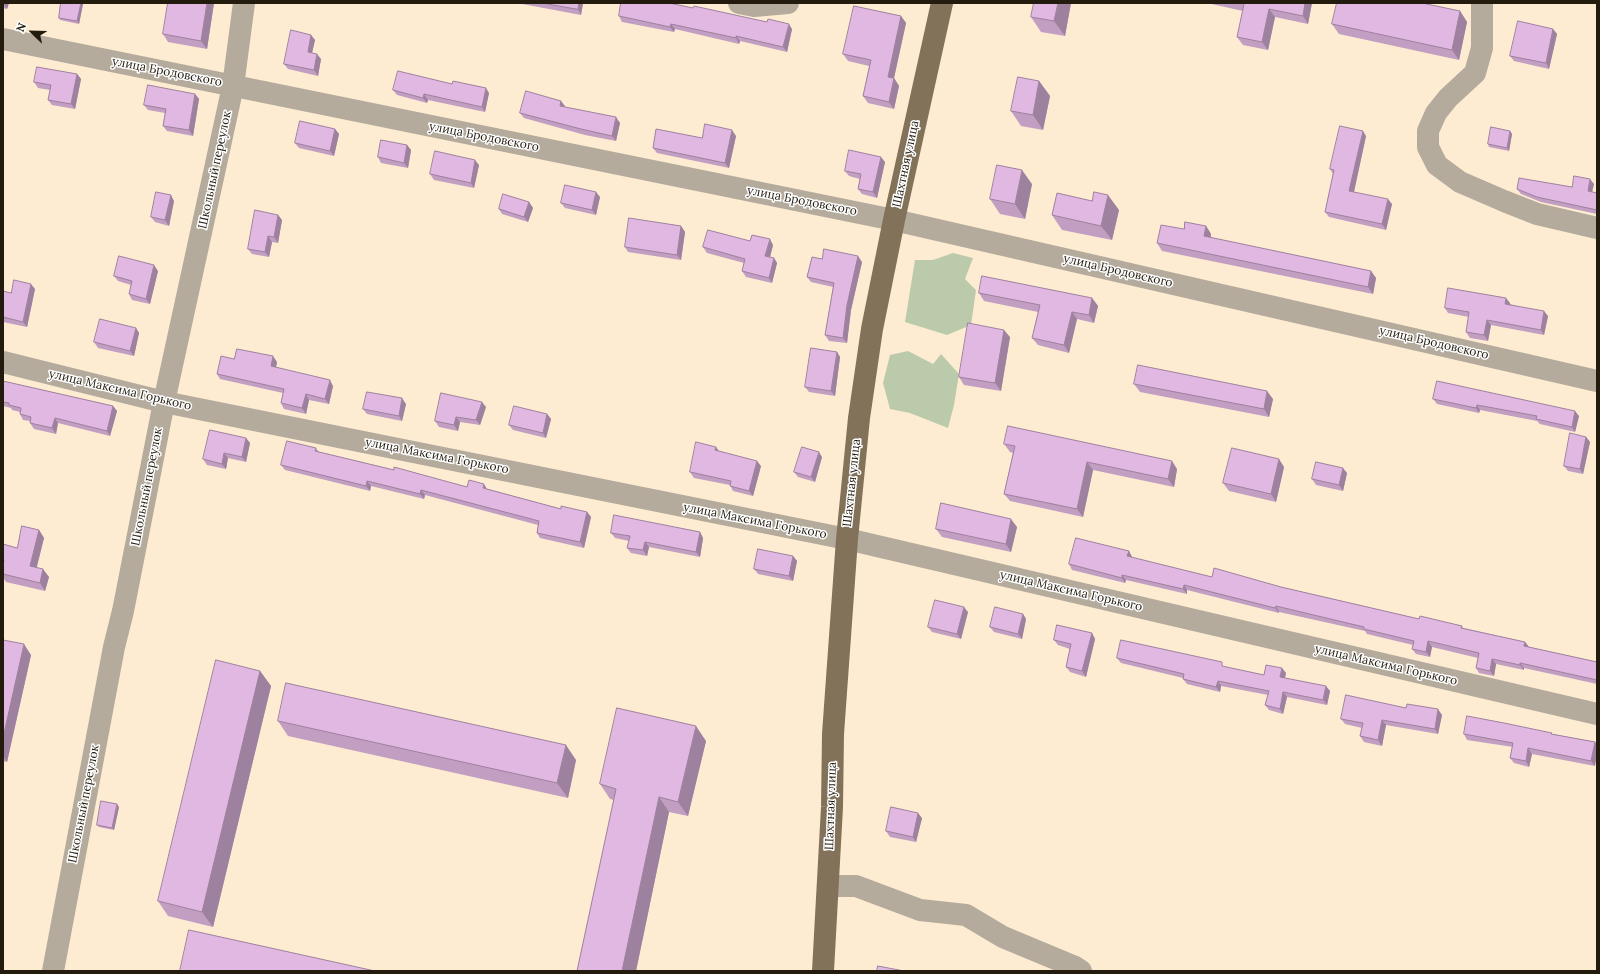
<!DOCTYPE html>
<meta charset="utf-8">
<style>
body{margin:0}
#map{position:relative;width:1600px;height:974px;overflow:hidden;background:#fdecd1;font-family:Lora,serif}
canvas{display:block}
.frame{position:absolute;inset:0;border:4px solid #221b0e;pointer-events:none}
.north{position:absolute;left:12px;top:12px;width:40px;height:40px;-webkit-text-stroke:3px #fff;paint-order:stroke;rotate:293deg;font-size:11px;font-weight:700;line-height:16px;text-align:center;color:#221b0e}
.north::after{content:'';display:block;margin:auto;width:14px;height:18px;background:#221b0e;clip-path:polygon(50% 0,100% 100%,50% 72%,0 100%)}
</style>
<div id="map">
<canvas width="1600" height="974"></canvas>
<div class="frame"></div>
<div class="north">N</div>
</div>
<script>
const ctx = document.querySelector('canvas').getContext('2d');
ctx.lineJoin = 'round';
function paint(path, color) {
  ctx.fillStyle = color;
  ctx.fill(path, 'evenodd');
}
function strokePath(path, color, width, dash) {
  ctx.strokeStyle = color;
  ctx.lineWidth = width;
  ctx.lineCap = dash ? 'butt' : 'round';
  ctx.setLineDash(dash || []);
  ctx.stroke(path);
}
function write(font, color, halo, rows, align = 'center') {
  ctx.font = font + ' Lora,serif';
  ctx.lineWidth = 3;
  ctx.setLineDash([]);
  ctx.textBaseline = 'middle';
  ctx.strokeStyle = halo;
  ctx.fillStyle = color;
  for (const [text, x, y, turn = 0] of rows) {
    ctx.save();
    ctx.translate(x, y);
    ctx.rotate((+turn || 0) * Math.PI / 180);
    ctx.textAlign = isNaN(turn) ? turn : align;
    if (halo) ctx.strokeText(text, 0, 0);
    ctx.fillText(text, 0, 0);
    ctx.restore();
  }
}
const green = new Path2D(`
 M953 253 973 258 965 279 976 290 971 325 947 335 905 322 915 260H933Z
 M908 351 933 364 941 354 959 374 954 405 948 428 910 413 890 409 883 383 890 355Z`);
const minor = new Path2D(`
 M739 3 754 6 788 3
 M1482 3V48L1475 73 1448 98 1436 113 1428 131V147L1437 165 1460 182 1504 201 1537 214 1597 228
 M3 39 894 220 1597 381
 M3 362 164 402 847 539 1597 714
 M828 886H856L920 910 966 915 1003 937 1075 967 1081 971
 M53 971 114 647 123 611 164 402 233 86 244 3`);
const major = new Path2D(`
 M823 971 832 807 833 734 847 539 859 418 872 329 894 220 942 3`);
const wall = new Path2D(`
 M3 3H9L7 9 3 8Z
 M61 3H82L83 4 79 24 60 20 59 18Z
 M214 3 207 49 168 42 163 34Z
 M517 3H583L581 15Z
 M1071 3 1065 36 1041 32 1031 17Z
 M1207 3H1312L1308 24 1275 17 1268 50 1243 45 1237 37 1243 11Z
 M1460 11 1467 22 1459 60 1339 34 1332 24Z
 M619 16 792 29 787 52 740 41 739 44 675 29 674 32 622 22Z
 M901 16 906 23 894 78 899 86 894 109 868 103 863 96 869 66 848 61 843 54Z
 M1553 29 1557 34 1549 69 1514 61 1510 56Z
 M311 35 315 40 312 53 321 59 318 76 288 69 284 64Z
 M77 74 81 79 75 109 52 105 48 100 50 90 38 88 34 82Z
 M1039 81 1050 96 1043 130 1021 126 1011 111Z
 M452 84 489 93 485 112 428 100 427 103 397 95 393 90Z
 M195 94 199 99 193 136 167 131 163 126 165 113 148 110 144 105Z
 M561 101 564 107 620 123 616 141 585 135 524 118 520 113Z
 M335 129 339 134 334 156 299 148 295 143Z
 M1510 131 1512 134 1509 151 1489 147 1488 144Z
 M736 136 729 168 657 153 653 148 702 138Z
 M1366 136 1354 192 1392 204 1386 230 1329 217 1325 212 1333 174 1330 169Z
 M407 145 411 150 408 168 381 163 378 157Z
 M885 162 877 198 862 194 858 189 860 179 849 176 845 171Z
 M479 165 474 188 434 180 430 174Z
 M1032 184 1025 219 1000 214 990 199Z
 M1594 184 1592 192 1597 193V214L1541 202 1521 194 1517 189 1572 187Z
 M600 197 596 215 565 208 561 203Z
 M174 201 169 226 155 222 151 217Z
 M1092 201 1119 210 1112 240 1062 230 1052 215Z
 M529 202 533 208 528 222 502 214 499 209Z
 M278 215 282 220 278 243 272 242 269 257 252 254 248 249Z
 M681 226 685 232 681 260 628 252 625 247Z
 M1206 226 1211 234V238L1371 271 1376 278 1373 294 1162 251 1157 243 1184 229Z
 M750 241 773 245 770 257 774 258 777 263 772 283 746 277 742 271 744 263 707 253 703 247Z
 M822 259 862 262 851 310 847 343 829 341 825 335 833 287 811 282 807 277Z
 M158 271 150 304 132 300 129 294 131 285 118 281 114 276Z
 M35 289 27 327 3 322V291L11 293Z
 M979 293 1092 298 1098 306 1094 323 1077 319 1069 353 1038 345 1032 338 1038 312 984 301Z
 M1510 303V304L1548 316 1544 335 1491 325 1488 341 1470 338 1466 332 1469 317 1448 313 1445 308Z
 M136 328 139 333 134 356 98 348 94 342Z
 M1010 337 1001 391 964 385 959 377Z
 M837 352 840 357 835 396 809 392 805 387Z
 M234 359 277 362 276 367 333 386 329 404 309 400 306 414 284 409 281 403 283 393 220 379 217 374Z
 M3 381 113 406 117 411 110 436 58 423 56 434 34 429 30 423V421L23 420 20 414V412L12 410 11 408 3 406Z
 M1134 384 1273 399 1269 417 1140 392Z
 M1433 399 1579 416 1575 432 1540 424 1537 421 1480 410 1479 413 1437 404Z
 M406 404 402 421 367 414 363 409Z
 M486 407 480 425 460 422 458 431 439 427 435 421Z
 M547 414 551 419 546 438 513 430 509 425Z
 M1586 437 1590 442 1583 474 1568 471 1564 466Z
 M246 438 250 443 246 462 228 458 226 469 207 465 203 459Z
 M1004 444 1177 469 1174 487 1093 470 1083 517 1010 501 1004 494 1013 453 1010 452Z
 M716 447 719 451 761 466 753 496 733 491 730 485 694 478 690 472Z
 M316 448 319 452 394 470 467 487 487 489 561 509 587 512 591 517 584 548 540 538 537 533 538 525 425 495 424 499 371 486 370 491 285 470 281 465Z
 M822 457 815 482 798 477 794 472Z
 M1284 467 1276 502 1229 491 1223 483Z
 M1347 473 1343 491 1316 485 1312 479Z
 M1017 527 1011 552 942 537 936 529Z
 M39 530 44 538 37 567 49 577 45 591 6 582 3 577V544L17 548Z
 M700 532 703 538 700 557 649 547 647 556 631 553 627 548 629 541 615 538 611 533Z
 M1129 551 1132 557V558L1212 577 1281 587 1419 619 1462 626 1463 628 1525 642 1529 647 1597 662V684L1524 668V670L1496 664 1494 676 1479 673 1476 668 1478 658 1432 647 1430 657 1416 654 1412 649 1413 645 1367 634 1365 631 1279 612V613L1187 590V594L1126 580 1125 583 1072 570 1069 564Z
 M793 556 797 561 793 581 758 574 754 569Z
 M968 612 961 639 932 632 928 627Z
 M1023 614 1026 619 1022 639 994 632 990 627Z
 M1092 633 1095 639 1086 677 1070 672 1066 667 1070 649 1058 645 1054 640Z
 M3 640 31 655 7 762 3 761Z
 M1117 658 1225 667 1264 675 1286 673 1285 678 1330 691 1327 705 1287 697 1283 714 1269 710 1265 705 1268 695 1221 686 1220 692 1187 684 1183 679V678L1121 663Z
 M260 671 271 686 213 927 168 916 158 901Z
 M1406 708 1442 715 1438 734 1386 725 1382 746 1364 742 1360 736 1362 728 1345 724 1341 719Z
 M278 721 576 760 568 798 288 736Z
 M1464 734H1553L1595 742V766L1532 754 1529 767 1514 763 1510 758 1513 747 1467 740Z
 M706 741 688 816 669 812 636 971H577L614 800 610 799 600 784Z
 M119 807 114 830 99 827 97 825Z
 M922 818 916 842 890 837 886 831Z`);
const shadedWall = new Path2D(`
 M3 3H9L7 9Z
 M81 3H82L83 4 79 24 77 21Z
 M207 3H214L207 49 201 41Z
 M579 3H583L581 15 578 9Z
 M1058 3H1071L1065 36 1054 21Z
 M1305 3H1312L1308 24 1303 16Z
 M1269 9 1275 17 1268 50 1262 42Z
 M1460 11 1467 22 1459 60 1452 50Z
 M901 16 906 23 894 78 899 86 894 109 889 102 888 77Z
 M671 24 675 29 674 32 670 27Z
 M789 24 792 29 787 52 783 47Z
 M1553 29 1557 34 1549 69 1546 63Z
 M311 35 315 40 311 57 308 52Z
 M736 36 740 41 739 44 736 38Z
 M317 54 321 59 318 76 314 70Z
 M77 74 81 79 75 109 71 104Z
 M1039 81 1050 96 1043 130 1033 115Z
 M486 88 489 93 485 112 482 107Z
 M195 94 199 99 193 136 189 130Z
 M424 94 428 100 427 103 423 98Z
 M561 101 565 106 563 111 560 106Z
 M616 117 620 123 616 141 612 136Z
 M335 129 339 134 334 156 330 151Z
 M732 130 736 136 729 168 725 163Z
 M1363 131 1366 136 1353 196 1349 191Z
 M1510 131 1512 134 1509 151 1507 148Z
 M407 145 411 150 408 168 404 163Z
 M881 157 885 162 877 198 873 192Z
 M475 160 479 165 474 188 471 183Z
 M1022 170 1032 184 1025 219 1015 204Z
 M1590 179 1594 184 1591 196 1588 191Z
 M596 192 600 197 596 215 592 210Z
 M171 195 174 201 169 226 165 220Z
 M1108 195 1119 210 1112 240 1101 226Z
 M1388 199 1392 204 1386 230 1382 224Z
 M529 202 533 208 528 222 524 217Z
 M278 215 282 220 278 243 274 237Z
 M681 226 685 232 681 260 677 255Z
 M1206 226 1211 234 1209 244 1204 236Z
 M268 236 272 242 269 257 265 252Z
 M770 239 773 245 769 261 765 256Z
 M858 256 862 262 851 310 847 343 843 338 847 305Z
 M774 258 777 263 772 283 769 278Z
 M154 265 158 271 150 304 146 299Z
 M1371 271 1376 278 1373 294 1368 287Z
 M31 284 35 289 27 327 23 322Z
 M1092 298 1098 306 1094 323 1089 315Z
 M1506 298 1510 303 1509 309 1505 304Z
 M1544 311 1548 316 1544 335 1541 330Z
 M1072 312 1077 319 1069 353 1064 345Z
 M1487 320 1491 325 1488 341 1484 335Z
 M136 328 139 333 134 356 130 351Z
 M1004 330 1010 337 1001 391 995 383Z
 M837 352 840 357 835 396 831 391Z
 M273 356 277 362 275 372 271 366Z
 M330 380 333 386 329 404 325 399Z
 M1267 391 1273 399 1269 417 1264 409Z
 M306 394 309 400 306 414 302 408Z
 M402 398 406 404 402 421 399 416Z
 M482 402 486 407 480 425 476 420Z
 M1477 405 1480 410 1479 413 1476 408Z
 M113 406 117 411 110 436 107 431Z
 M1575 411 1579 416 1575 432 1572 427Z
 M547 414 551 419 546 438 543 433Z
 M456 417 460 422 458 431 454 425Z
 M55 418 58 423 56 434 52 428Z
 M1586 437 1590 442 1583 474 1580 469Z
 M246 438 250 443 246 462 242 457Z
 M716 447 719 452 715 450Z
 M819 452 822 457 815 482 811 477Z
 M224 453 228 458 226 469 222 464Z
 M1279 459 1284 467 1276 502 1271 494Z
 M757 461 761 466 753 496 749 491Z
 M1172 461 1177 469 1174 487 1168 479Z
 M1087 462 1093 470 1083 517 1077 509Z
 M1343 468 1347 473 1343 491 1339 485Z
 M367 481 371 486 370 491 366 486Z
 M484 484 487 489 483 488Z
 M421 490 425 495 424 499 420 494Z
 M587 512 591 517 584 548 580 542Z
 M1011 519 1017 527 1011 552 1006 544Z
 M39 530 44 538 35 573 30 566Z
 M700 532 703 538 700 557 696 552Z
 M645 542 649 547 647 556 643 550Z
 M1129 551 1132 557 1131 562 1127 556Z
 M793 556 797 561 793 581 789 576Z
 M43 569 49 577 45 591 40 583Z
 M1122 575 1126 580 1125 583 1122 578Z
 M1184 585 1187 590V594L1183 589Z
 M1276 606 1279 612V613L1275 608Z
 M964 607 968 612 961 639 957 634Z
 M1023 614 1026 619 1022 639 1018 634Z
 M1092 633 1095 639 1086 677 1082 671Z
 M1428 641 1432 647 1430 657 1426 652Z
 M1525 642 1529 647 1528 652 1524 646Z
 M24 644 31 655 7 762 3 756V738Z
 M1492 659 1496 664 1494 676 1490 671Z
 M1520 663 1524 668V670L1520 665Z
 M1282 668 1286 673 1284 682 1280 677Z
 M260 671 271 686 213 927 202 912Z
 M1218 681 1221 686 1220 692 1216 687Z
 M1326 686 1330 691 1327 705 1323 700Z
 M1283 692 1287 697 1283 714 1280 709Z
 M1438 709 1442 715 1438 734 1435 729Z
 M1382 720 1386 725 1382 746 1378 740Z
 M696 726 706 741 688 816 678 802Z
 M1595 742 1597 745V755L1595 766 1591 761Z
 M566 745 576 760 568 798 557 783Z
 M1528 748 1532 754 1529 767 1526 761Z
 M659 797 669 812 636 971H622Z
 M117 804 119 807 114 830 112 828Z
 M918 813 922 818 916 842 913 837Z`);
const building = new Path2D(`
 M61 3H81L77 21 59 18Z
 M168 3H207L201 41 163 34Z
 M542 3H579L578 9Z
 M621 3H669L693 8 694 6 767 22 768 19 789 24 783 47 736 36V38L671 24 670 27 619 16Z
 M1034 3H1058L1054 21 1031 17Z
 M1238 3H1305L1303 16 1269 9 1262 42 1237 37 1244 4Z
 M1337 3H1422L1460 11 1452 50 1332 24Z
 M854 6 901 16 888 77 894 78 889 102 863 96 871 60 843 54Z
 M1518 21 1553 29 1546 63 1510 56Z
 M291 30 311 35 308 52 317 54 314 70 284 64Z
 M37 67 77 74 71 104 48 100 51 85 34 82Z
 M398 71 452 84 453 81 486 88 482 107 424 94 423 98 393 90Z
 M1018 77 1039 81 1033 115 1011 111Z
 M148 85 195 94 189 130 163 126 166 109 144 105Z
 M526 91 561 101 560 106 616 117 612 136 581 129 520 113Z
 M300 121 335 129 330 151 295 143Z
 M705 124 732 130 725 163 653 148 656 129 702 138Z
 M1340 126 1363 131 1349 191 1388 199 1382 224 1325 212 1334 170 1330 169Z
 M1491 127 1510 131 1507 148 1488 144Z
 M381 140 407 145 404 163 378 157Z
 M849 150 881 157 873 192 858 189 861 174 845 171Z
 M435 151 475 160 471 183 430 174Z
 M997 165 1022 170 1015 204 990 199Z
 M1574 176 1590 179 1588 191 1597 193V210L1537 197 1517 189 1519 178 1572 187Z
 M565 185 596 192 592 210 561 203Z
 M156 192 171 195 165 220 151 217Z
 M1094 192 1108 195 1101 226 1052 215 1057 193 1092 201Z
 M503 194 529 202 524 217 499 209Z
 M255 210 278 215 274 237 268 236 265 252 248 249Z
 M629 218 681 226 677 255 625 247Z
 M1185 222 1206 226 1204 236 1371 271 1368 287 1157 243 1161 225 1184 229Z
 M708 230 750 241 752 235 770 239 765 256 774 258 769 278 742 271 745 259 703 247Z
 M824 249 858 256 847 305 843 338 825 335 834 283 807 277 812 257 822 259Z
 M119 256 154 265 146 299 129 294 132 281 114 276Z
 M982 276 1092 298 1089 315 1072 312 1064 345 1032 338 1040 305 979 293Z
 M14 280 31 284 23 322 3 317V291L11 293Z
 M1448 288 1506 298 1505 304 1544 311 1541 330 1487 320 1484 335 1466 332 1469 312 1445 308Z
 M100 319 136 328 130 351 94 342Z
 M968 323 1004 330 995 383 959 377Z
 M811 348 837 352 831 391 805 387Z
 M237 349 273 356 271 366 330 380 325 399 306 394 302 408 281 403 284 389 217 374 221 356 234 359Z
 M1138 365 1267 391 1264 409 1134 384Z
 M3 381 113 406 107 431 55 418 52 428 30 423 31 417 20 414 21 408 9 405V403L3 402Z
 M1437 381 1575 411 1572 427 1536 419 1537 416 1477 405 1476 408 1433 399Z
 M367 392 402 398 399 416 363 409Z
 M441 393 482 402 476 420 456 417 454 425 435 421Z
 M514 406 547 414 543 433 509 425Z
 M1008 426 1172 461 1168 479 1087 462 1077 509 1004 494 1015 446 1004 444Z
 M210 430 246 438 242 457 224 453 222 464 203 459Z
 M1570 433 1586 437 1580 469 1564 466Z
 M287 441 316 448 315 451 394 470V467L467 487 469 480 484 484 483 488 561 509V506L587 512 580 542 537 533 539 521 421 490 420 494 367 481 366 486 281 465Z
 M696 442 716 447 715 450 757 461 749 491 730 486 731 481 690 472Z
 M802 447 819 452 811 477 794 472Z
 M1232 448 1279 459 1271 494 1223 483Z
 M1316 462 1343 468 1339 485 1312 479Z
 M941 503 1011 519 1006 544 936 529Z
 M614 515 700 532 696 552 645 542 643 550 627 548 630 536 611 533Z
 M22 526 39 530 30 566 43 569 40 583 3 574V564L4 560H3V544L17 548Z
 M1076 538 1129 551 1127 556 1212 577 1214 568 1281 587 1419 619 1420 616 1462 626 1461 628 1525 642 1524 646 1597 662V680L1520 663V665L1492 659 1490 671 1476 668 1479 653 1428 641 1426 652 1412 649 1414 641 1364 629V627L1276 606 1275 608 1184 585 1183 589 1122 575V578L1069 564Z
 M758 549 793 556 789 576 754 569Z
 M935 600 964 607 957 634 928 627Z
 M995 607 1023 614 1018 634 990 627Z
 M1057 625 1092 633 1082 671 1066 667 1071 644 1054 640Z
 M3 640 24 644 3 738Z
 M1121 640 1222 662V666L1264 675 1266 665 1282 668 1280 677 1326 686 1323 700 1283 692 1280 709 1265 705 1269 691 1218 681 1216 687 1183 679 1184 674 1117 658Z
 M216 660 260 671 202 912 158 901Z
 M286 683 566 745 557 783 278 721Z
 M1346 695 1406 708 1407 704 1438 709 1435 729 1382 720 1378 740 1360 736 1363 723 1341 719Z
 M617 708 696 726 678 802 659 797 622 971H577L616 789 600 784Z
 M1467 716 1504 723 1552 733 1551 734 1595 742 1591 761 1528 748 1526 761 1510 758 1513 743 1464 734Z
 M101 801 117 804 112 828 97 825Z
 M891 807 918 813 913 837 886 831Z
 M189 930 375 971H180Z
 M878 966 904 971H877Z`);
const streetNames = [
 ["улица Бродовского",167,72,11],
 ["улица Бродовского",484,137,11],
 ["Шахтная улица",906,164,-78],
 ["Школьный переулок",215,170,-78],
 ["улица Бродовского",802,201,11],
 ["улица Бродовского",1118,271,13],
 ["улица Бродовского",1434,343,13],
 ["улица Максима Горького",120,390,13],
 ["улица Максима Горького",437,456,11],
 ["Шахтная улица",852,483,-84],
 ["Школьный переулок",147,487,-79],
 ["улица Максима Горького",755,521,11],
 ["улица Максима Горького",1071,591,13],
 ["улица Максима Горького",1386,665,13],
 ["Школьный переулок",84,804,-79],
 ["Шахтная улица",831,806,-88]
];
paint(green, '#bacaab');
strokePath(minor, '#b4ab9d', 22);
strokePath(major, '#827259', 22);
paint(wall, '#c29ec2');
paint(shadedWall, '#9e819e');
paint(building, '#e1b8e2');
strokePath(building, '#9e819e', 1);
write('12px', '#221b0e', '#fff', streetNames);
</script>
